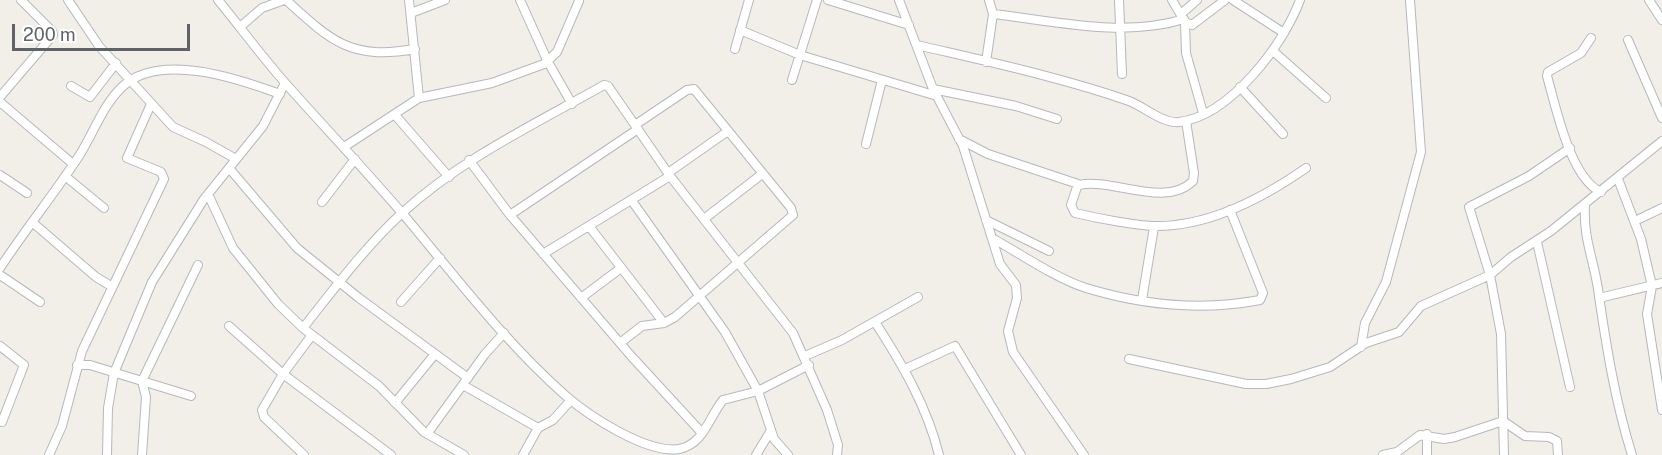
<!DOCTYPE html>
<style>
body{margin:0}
#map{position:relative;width:1662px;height:455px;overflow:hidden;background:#f1efe8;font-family:"Public Sans",sans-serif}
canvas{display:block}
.scale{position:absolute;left:12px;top:24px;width:178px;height:27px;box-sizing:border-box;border:3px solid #5f6368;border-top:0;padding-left:8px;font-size:18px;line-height:21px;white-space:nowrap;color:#5f6368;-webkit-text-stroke:4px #fff;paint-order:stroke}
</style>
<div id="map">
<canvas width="1662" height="455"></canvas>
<div class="scale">200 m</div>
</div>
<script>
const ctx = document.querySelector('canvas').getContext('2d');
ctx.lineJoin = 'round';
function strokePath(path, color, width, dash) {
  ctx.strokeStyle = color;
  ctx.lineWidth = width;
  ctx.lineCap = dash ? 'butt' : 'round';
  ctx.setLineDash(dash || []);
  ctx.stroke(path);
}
const minor = new Path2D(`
 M68 0 99 46 173 127 206 142 236 159
 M218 0C241 28 263 58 287 85 327 130 369 174 408 220 458 280 507 344 566 396 589 416 647 454 679 449 704 444 709 417 723 400L758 391 809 365
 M286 0C332 42 351 60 415 49
 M409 0 419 98
 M520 0 548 62 572 104
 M828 0 909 25
 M899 0 933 89 963 146 1000 264 1016 285 1017 298 1008 331 1013 352 1084 455
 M1119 0 1122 74
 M1172 0 1185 22 1192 25 1225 0
 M1233 0 1284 33
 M1649 0 1662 20
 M411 13 445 0
 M993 14C1055 21 1123 38 1184 19
 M1181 14 1197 0
 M1185 22 1186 53 1203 113
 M240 27 262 8 284 0
 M740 30 800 55 937 96
 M1591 38 1581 53 1548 72 1547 76C1556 107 1570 178 1601 192
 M1628 40 1662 118
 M917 45C985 61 1064 78 1129 101 1145 107 1163 124 1179 122 1230 116 1284 44 1300 0
 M735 49 749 0
 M1273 51 1326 98
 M986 62 993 14 989 0
 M792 80 817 0
 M71 86 90 97 116 63
 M1240 87 1283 134
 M933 89 1016 106 1057 119
 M0 97 53 35 52 31 21 0
 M0 102 73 164
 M395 115 449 177
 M959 139 988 154 1078 184 1071 205 1075 213C1096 218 1137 226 1157 226 1211 226 1263 198 1306 168
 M866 144 882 80
 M344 147 419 98 492 83 544 64 557 52 579 1
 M469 160 510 215 632 357 702 433
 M229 168 297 248 359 298 468 378
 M668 173 728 131
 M0 175 27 193
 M65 176 104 208
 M1618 179 1641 239 1652 286 1647 314 1662 410
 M1079 185C1111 177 1165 209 1193 181L1194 173 1186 121
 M208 194 233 248 278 304 303 328 379 386 424 432 464 455
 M632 201 725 332 758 391 774 439 788 455
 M322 202 355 159
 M1585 204C1583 238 1593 257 1598 289 1606 345 1615 401 1632 455
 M510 215 638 129
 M704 219 762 174
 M986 220 1049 251
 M1635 221 1662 208
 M32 222 96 277 111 286
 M589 226 664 323
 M992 238C1019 253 1057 279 1086 288 1142 305 1202 311 1260 300L1263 293 1230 210
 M1537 242 1570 387
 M543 254 670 176
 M0 268C25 230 54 194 79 156 93 134 103 105 122 87 159 51 239 79 280 94
 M0 275 40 302
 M581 298 621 268
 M1599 298 1662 283
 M1142 300 1154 227
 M401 302 440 258
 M875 322C902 364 927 406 939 455
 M229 326 283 374 391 455
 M303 328C334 289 365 247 402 213 461 159 535 124 604 85L608 86 670 176 793 333 827 410 838 445 837 455
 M620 343 642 326 664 323 675 317 793 215 791 208 694 89 687 90 635 125
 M0 346 24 365 2 422
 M1361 347 1365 323 1386 282 1421 152 1410 0
 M805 356 842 340 918 297
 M1129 359 1246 384H1266L1291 379 1330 367 1366 343 1399 332 1421 306 1490 275 1511 257 1551 231 1662 141
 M77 365H90L142 381 146 397 142 455
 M905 369 955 346 1021 455
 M463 385 538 428 553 420 571 400
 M191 396 142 381 198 265
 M395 403 435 354
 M1503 421 1525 436 1549 437 1557 441 1558 455
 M427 434 485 354 504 333
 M1427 434V455
 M49 455 62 426 82 351 164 179 161 172 127 158 151 104
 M107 455 108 408 114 373 152 282 204 199 263 126 285 83
 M304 455 264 417 262 410 283 374 312 335
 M523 455 538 428
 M756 455 770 432
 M1383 455 1397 452 1420 435 1444 439 1455 437 1503 421
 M1504 455 1501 334 1490 275 1469 207 1529 176 1570 148`);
strokePath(minor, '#b5b8bc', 10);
strokePath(minor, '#fff', 8);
</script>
